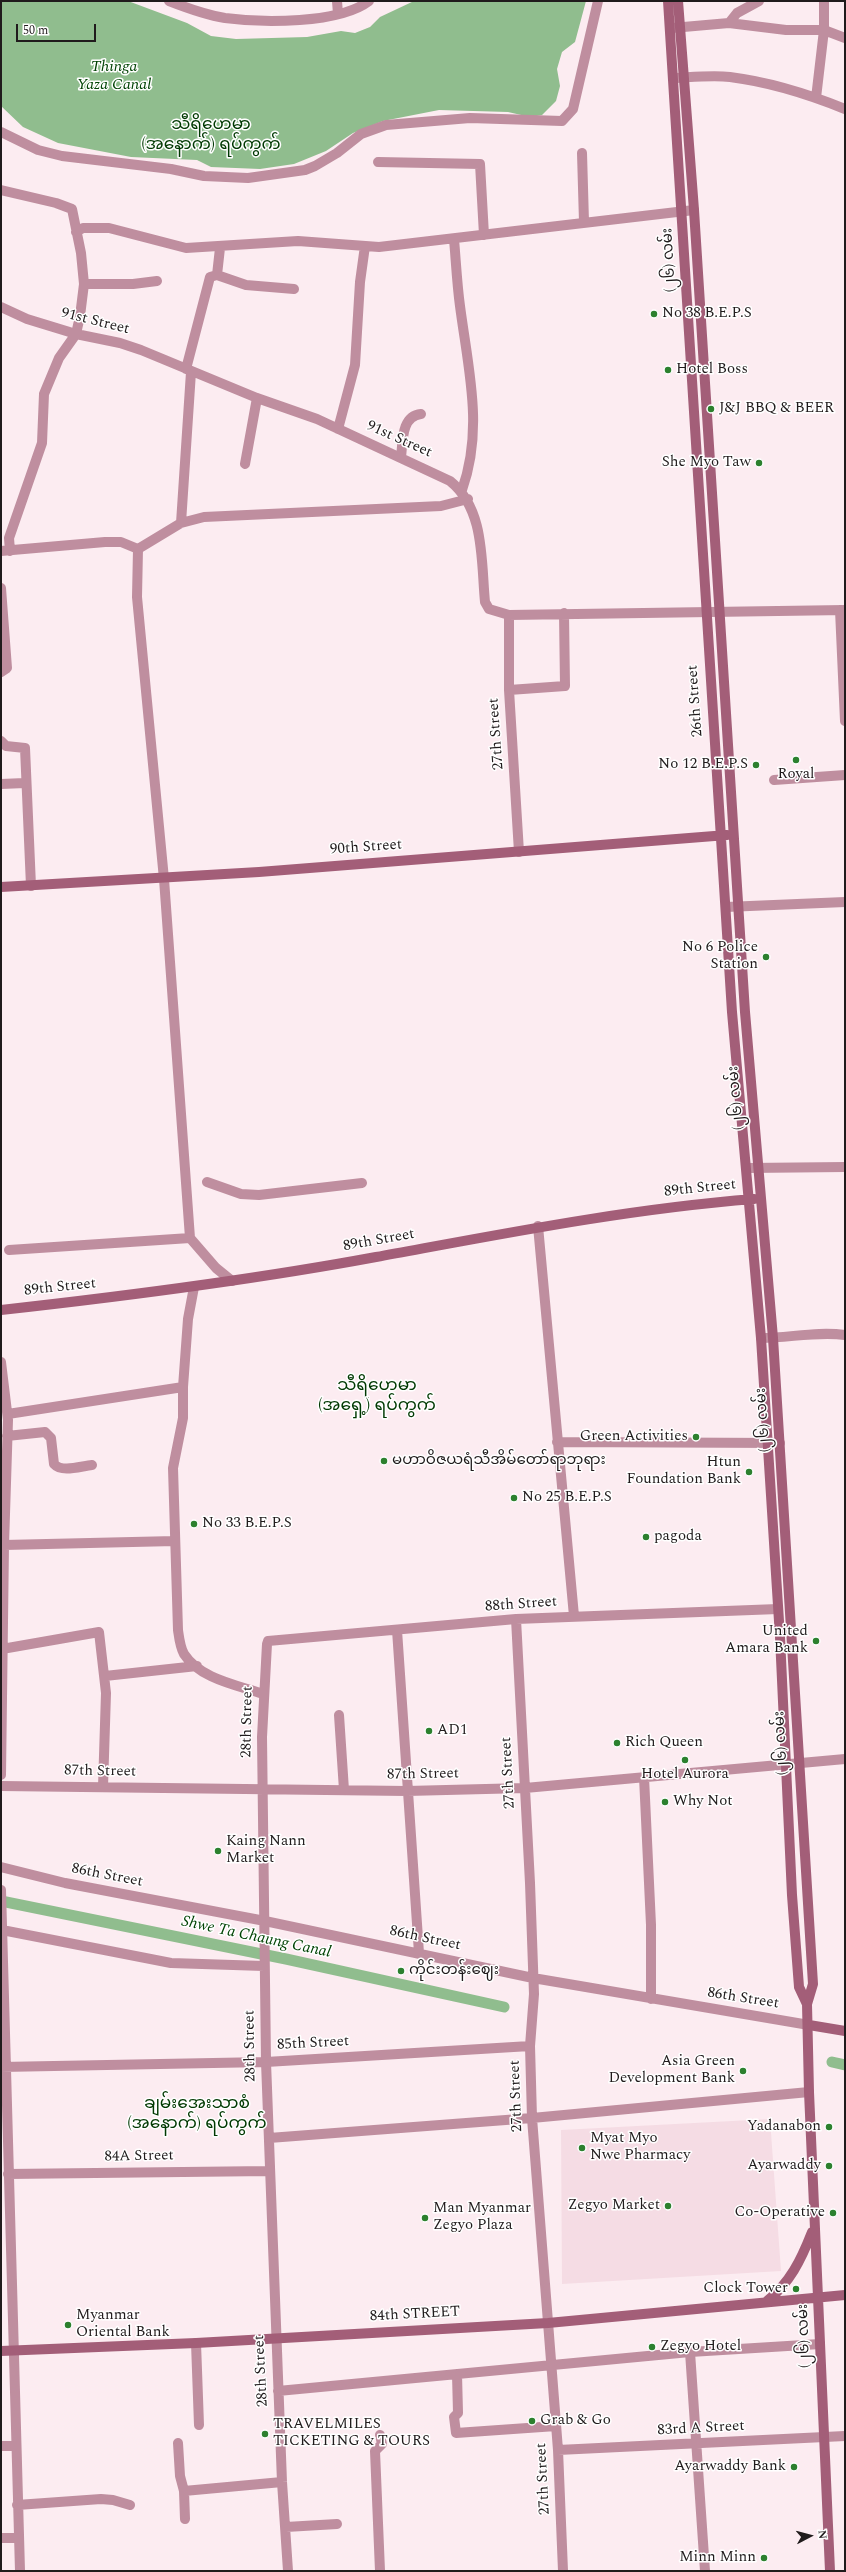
<!DOCTYPE html>
<meta charset="utf-8">
<style>
body{margin:0}
#map{position:relative;width:846px;height:2572px;overflow:hidden;background:#fcecf1;font-family:Spectral,serif}
canvas{display:block}
.frame{position:absolute;inset:0;border:2px solid #201b1c;pointer-events:none}
.north{position:absolute;left:790px;top:2516px;width:40px;height:40px;-webkit-text-stroke:3px #fff;paint-order:stroke;rotate:84deg;font-size:11px;font-weight:700;line-height:16px;text-align:center;color:#201b1c}
.north::after{content:'';display:block;margin:auto;width:14px;height:18px;background:#201b1c;clip-path:polygon(50% 0,100% 100%,50% 72%,0 100%)}
.scale{position:absolute;left:16px;top:24px;width:80px;height:18px;box-sizing:border-box;border:2px solid #201b1c;border-top:0;padding-left:5px;font-size:12px;line-height:14px;white-space:nowrap;color:#201b1c;-webkit-text-stroke:3px #fff;paint-order:stroke}
</style>
<div id="map">
<canvas width="846" height="2572"></canvas>
<div class="frame"></div>
<div class="north">N</div>
<div class="scale">50 m</div>
</div>
<script>
const ctx = document.querySelector('canvas').getContext('2d');
ctx.lineJoin = 'round';
function paint(path, color) {
  ctx.fillStyle = color;
  ctx.fill(path, 'evenodd');
}
function strokePath(path, color, width, dash) {
  ctx.strokeStyle = color;
  ctx.lineWidth = width;
  ctx.lineCap = dash ? 'butt' : 'round';
  ctx.setLineDash(dash || []);
  ctx.stroke(path);
}
function write(font, color, halo, rows, align = 'center') {
  ctx.font = font + ' Spectral,"Noto Sans Myanmar",serif';
  ctx.lineWidth = 3;
  ctx.setLineDash([]);
  ctx.textBaseline = 'middle';
  ctx.strokeStyle = halo;
  ctx.fillStyle = color;
  for (const [text, x, y, turn = 0] of rows) {
    ctx.save();
    ctx.translate(x, y);
    ctx.rotate((+turn || 0) * Math.PI / 180);
    ctx.textAlign = isNaN(turn) ? turn : align;
    if (halo) ctx.strokeText(text, 0, 0);
    ctx.fillText(text, 0, 0);
    ctx.restore();
  }
}
const built = new Path2D(`
 M770 2119 781 2271 562 2284 561 2130Z`);
const forest = new Path2D(`
 M1 1H128L187 23 211 36 236 39 307 37 341 31 355 33 370 27 380 17 414 1H586L575 42 562 52 557 69 560 86 556 101 542 115 530 117 508 112 439 110 383 121 353 133 326 151 294 164 260 169 211 167 197 160 131 157 58 143 23 127 1 106Z`);
const canal = new Path2D(`
 M1 1901 286 1959 504 2007
 M832 2062 845 2065`);
const street = new Path2D(`
 M169 1C187 8 206 15 225 18 262 23 339 24 369 1
 M337 1 338 14
 M729 23 786 30H824L845 38
 M672 28 729 23 737 13 759 1
 M676 78C694 77 713 75 730 77 770 82 808 94 845 109
 M816 98 824 30V1
 M1 132 38 150 62 156 171 169 204 176 248 178 305 170 315 166 337 153 361 134 386 125 470 118 562 121 573 109 598 1
 M582 153 584 222
 M378 162 480 164 484 235
 M1 190 56 203 72 209 81 253 84 284 80 316 76 334 59 358 44 394 42 443 9 538 10 551
 M76 232 83 228H109L186 248 298 241 379 247 694 210
 M454 239C456 262 457 284 460 306 468 368 484 429 462 490
 M217 275 246 285 294 289
 M84 284H133L157 281
 M1 307 27 319 76 334 120 343 141 350 257 398 317 419 450 481C485 509 481 561 485 602L489 609 509 615 845 610
 M186 369 210 277 217 275 220 248
 M338 429 355 365 360 282 365 246
 M401 457C403 442 401 416 421 414
 M245 464 257 398
 M181 523 191 372
 M138 549 137 597 164 879 190 1238 216 1268 232 1281
 M1 551 105 542H121L138 549 181 523 204 517 441 506 468 499
 M1 588 7 668 1 672
 M840 610 845 721
 M509 615V690L519 852
 M509 690 565 686 564 613
 M1 741 6 746 25 748 31 886
 M774 780 845 775
 M1 784 25 783
 M726 907 845 902
 M747 1168 845 1167
 M207 1182 241 1194 259 1195 362 1183
 M538 1226 574 1616
 M9 1250 190 1238
 M194 1287 188 1319 183 1387V1418L173 1468 178 1630C179 1637 180 1647 184 1654 200 1679 237 1685 263 1694
 M761 1338C789 1338 817 1331 845 1335
 M1 1362 8 1420 4 1545 1 1775
 M8 1414 183 1387
 M7 1436 45 1432 51 1438 54 1464C62 1473 81 1466 92 1465
 M557 1442 780 1443
 M4 1545 175 1541
 M516 1619 530 1883 534 1994 530 2046 532 2118 558 2450 563 2571
 M397 1630 419 1953
 M2 1649 99 1632 106 1693 103 1787
 M105 1676 197 1666
 M339 1715 344 1790
 M644 1777 651 1925V1999
 M1 1786 407 1791 525 1788 845 1759
 M1 1867 65 1883 265 1921 533 1978 809 2025
 M1 1890 20 2571
 M2 1930 171 1963 264 1966
 M1 2067 266 2062 530 2046
 M269 2138 532 2118 809 2092
 M8 2174 270 2171
 M196 2343 199 2425
 M690 2352 705 2571
 M457 2374 458 2413 454 2417 456 2433 556 2426
 M278 2391 690 2352 820 2344
 M380 2435 382 2444 375 2451 380 2571
 M178 2443 180 2476 184 2491
 M1 2446H15
 M558 2450 845 2436
 M17 2505 101 2499 113 2500 130 2505
 M185 2519 184 2491 282 2482
 M286 2527 337 2524
 M1 2538H19
 M288 2571 282 2482 266 2062 262 1737 267 1644 268 1641 516 1619 778 1609`);
const secondary = new Path2D(`
 M668 1 732 1012 761 1338 780 1637 792 1895 799 1987 807 2004
 M678 1 694 210 745 1012 773 1338 813 1984 807 2004 809 2092 830 2571
 M1 887 259 872 727 835
 M1 1310C127 1296 252 1280 376 1257 502 1234 627 1209 754 1199
 M809 2025 845 2031
 M766 2302C790 2283 801 2260 812 2232
 M1 2351 196 2343 548 2323 845 2295`);
const markers = [
 [654,314,4,"#2c802e"],
 [668,370,4,"#2c802e"],
 [711,409,4,"#2c802e"],
 [759,463,4,"#2c802e"],
 [796,760,4,"#2c802e"],
 [756,765,4,"#2c802e"],
 [766,957,4,"#2c802e"],
 [696,1437,4,"#2c802e"],
 [384,1461,4,"#2c802e"],
 [749,1472,4,"#2c802e"],
 [514,1498,4,"#2c802e"],
 [194,1524,4,"#2c802e"],
 [646,1537,4,"#2c802e"],
 [816,1641,4,"#2c802e"],
 [429,1731,4,"#2c802e"],
 [617,1743,4,"#2c802e"],
 [685,1760,4,"#2c802e"],
 [665,1802,4,"#2c802e"],
 [218,1851,4,"#2c802e"],
 [401,1971,4,"#2c802e"],
 [743,2071,4,"#2c802e"],
 [829,2127,4,"#2c802e"],
 [582,2148,4,"#2c802e"],
 [829,2166,4,"#2c802e"],
 [668,2206,4,"#2c802e"],
 [833,2213,4,"#2c802e"],
 [425,2218,4,"#2c802e"],
 [796,2289,4,"#2c802e"],
 [68,2325,4,"#2c802e"],
 [652,2347,4,"#2c802e"],
 [532,2421,4,"#2c802e"],
 [265,2434,4,"#2c802e"],
 [794,2467,4,"#2c802e"],
 [764,2558,4,"#2c802e"]
];
const streetNames = [
 ["(၂၆) လမ်း",670,260,-93],
 ["91st Street",95,322,14],
 ["91st Street",399,440,24],
 ["26th Street",696,701,-94],
 ["27th Street",497,734,-94],
 ["90th Street",366,848,-4],
 ["(၂၆) လမ်း",737,1098,-95],
 ["89th Street",700,1189,-6],
 ["89th Street",379,1241,-10],
 ["89th Street",60,1288,-6],
 ["(၂၆) လမ်း",764,1420,-94],
 ["88th Street",521,1605,-4],
 ["28th Street",248,1722,-89],
 ["(၂၆) လမ်း",782,1743,-93],
 ["87th Street",100,1772,1],
 ["27th Street",509,1773,-93],
 ["87th Street",423,1775,-1],
 ["86th Street",107,1876,11],
 ["86th Street",425,1939,12],
 ["86th Street",743,1999,9],
 ["85th Street",313,2044,-3],
 ["28th Street",251,2046,-91],
 ["27th Street",517,2096,-92],
 ["84A Street",139,2157,-1],
 ["84th STREET",415,2315,-3],
 ["(၂၆) လမ်း",805,2336,-92],
 ["28th Street",262,2371,-93],
 ["83rd A Street",701,2429,-3],
 ["27th Street",544,2479,-93]
];
const poiNames = [
 ["No 38 B.E.P.S",662,314],
 ["Hotel Boss",676,370],
 ["J&J BBQ & BEER",719,409],
 ["She Myo Taw",751,463,"right"],
 ["No 12 B.E.P.S",748,765,"right"],
 ["Royal",796,775,"center"],
 ["No 6 Police",758,948,"right"],
 ["Station",758,965,"right"],
 ["Green Activities",688,1437,"right"],
 ["မဟာဝိဇယရံသီအိမ်တော်ရာဘုရား",392,1461],
 ["Htun",741,1463,"right"],
 ["Foundation Bank",741,1480,"right"],
 ["No 25 B.E.P.S",522,1498],
 ["No 33 B.E.P.S",202,1524],
 ["pagoda",654,1537],
 ["United",808,1632,"right"],
 ["Amara Bank",808,1649,"right"],
 ["AD1",437,1731],
 ["Rich Queen",625,1743],
 ["Hotel Aurora",685,1775,"center"],
 ["Why Not",673,1802],
 ["Kaing Nann",226,1842],
 ["Market",226,1859],
 ["ကိုင်းတန်းဈေး",409,1971],
 ["Asia Green",735,2062,"right"],
 ["Development Bank",735,2079,"right"],
 ["Yadanabon",821,2127,"right"],
 ["Myat Myo",590,2139],
 ["Nwe Pharmacy",590,2156],
 ["Ayarwaddy",821,2166,"right"],
 ["Zegyo Market",660,2206,"right"],
 ["Man Myanmar",433,2209],
 ["Zegyo Plaza",433,2226],
 ["Co-Operative",825,2213,"right"],
 ["Clock Tower",788,2289,"right"],
 ["Myanmar",76,2316],
 ["Oriental Bank",76,2333],
 ["Zegyo Hotel",660,2347],
 ["Grab & Go",540,2421],
 ["TRAVELMILES",273,2425],
 ["TICKETING & TOURS",273,2442],
 ["Ayarwaddy Bank",786,2467,"right"],
 ["Minn Minn",756,2558,"right"]
];
const waterNames = [
 ["Thinga",114,68],
 ["Yaza Canal",114,86],
 ["Shwe Ta Chaung Canal",256,1938,12]
];
const quarterNames = [
 ["သီရိဟေမာ",211,126],
 ["(အနောက်) ရပ်ကွက်",211,146],
 ["သီရိဟေမာ",377,1387],
 ["(အရှေ့) ရပ်ကွက်",377,1407],
 ["ချမ်းအေးသာစံ",197,2105],
 ["(အနောက်) ရပ်ကွက်",197,2125]
];
paint(built, '#f5dce4');
paint(forest, '#90bd8e');
strokePath(canal, '#90bd8e', 11);
strokePath(street, '#bf8e9f', 10);
strokePath(secondary, '#a35e78', 10);
for (const [x, y, r, color] of markers) {
  const dot = new Path2D();
  dot.arc(x, y, r, 0, 2 * Math.PI);
  ctx.fillStyle = color;
  ctx.fill(dot);
  strokePath(dot, '#fff', 1.5);
}
write('15px', '#201b1c', '#fff', streetNames);
write('15px', '#201b1c', '#fff', poiNames, 'left');
write('italic 16px', '#004304', '#fff', waterNames);
write('17px', '#003902', '#fff', quarterNames);
</script>
